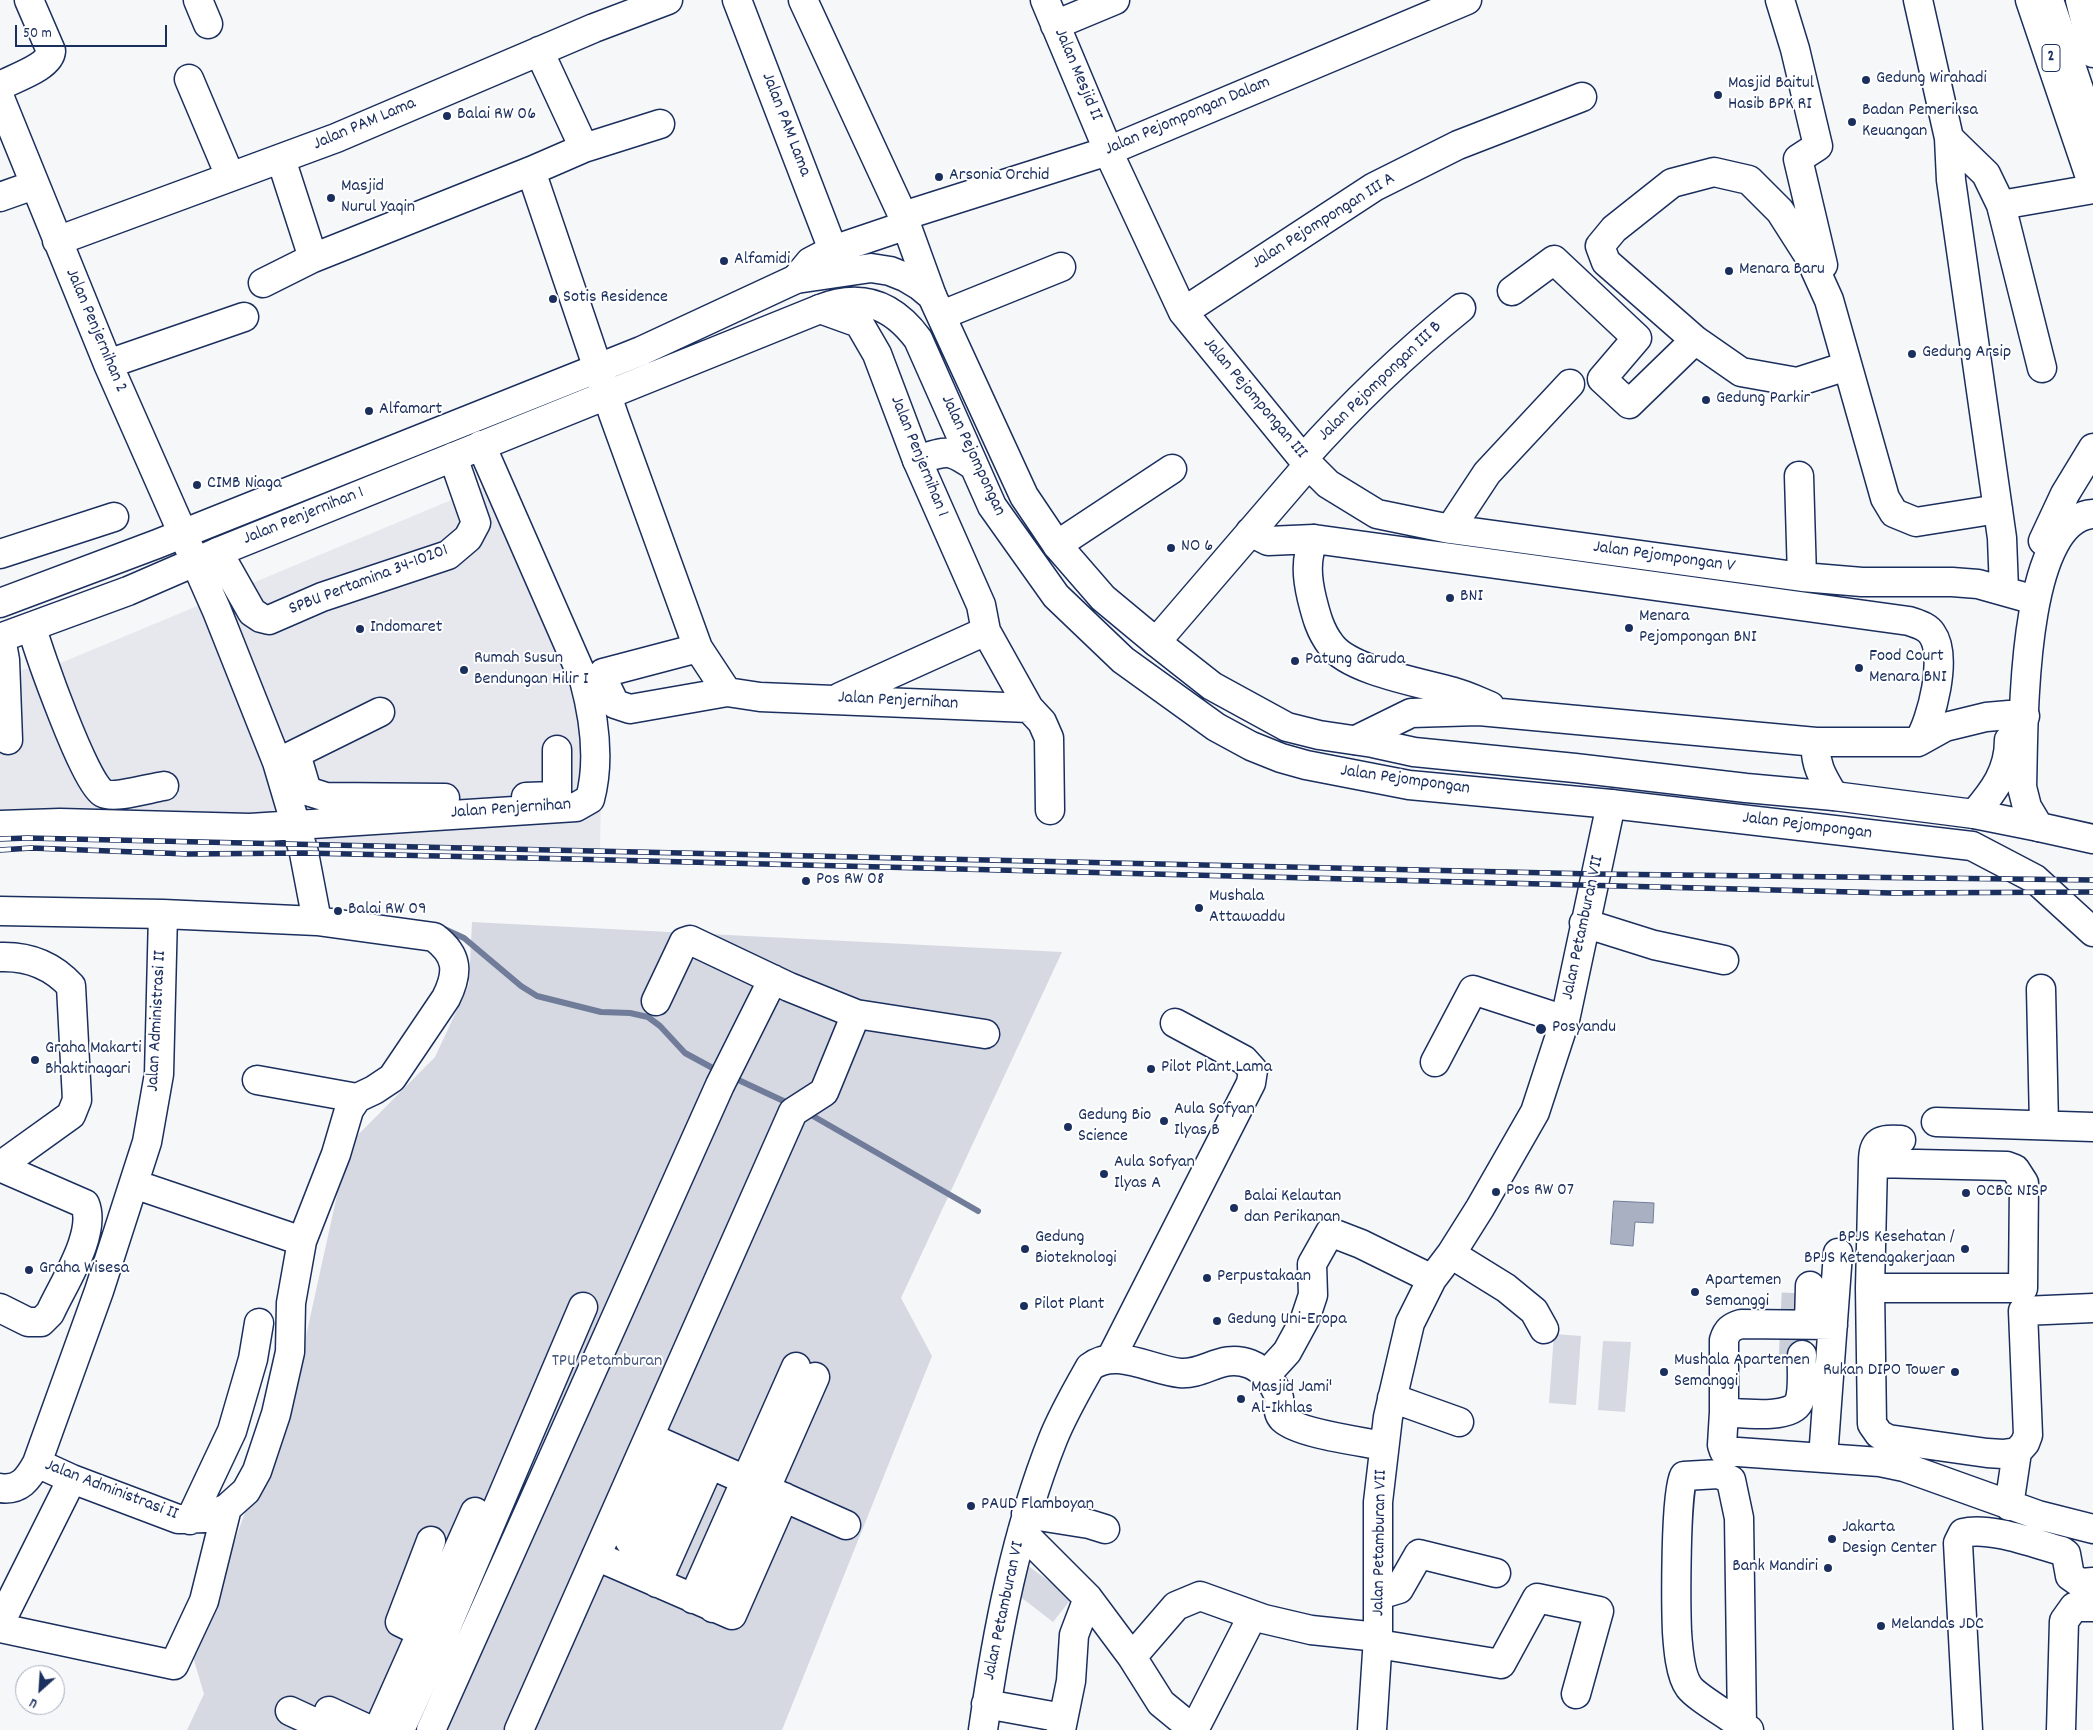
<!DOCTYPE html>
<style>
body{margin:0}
#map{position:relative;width:2093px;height:1730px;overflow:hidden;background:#f6f7f9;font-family:Dekko,sans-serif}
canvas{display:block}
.north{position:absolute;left:15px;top:1665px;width:50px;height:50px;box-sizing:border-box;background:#fff;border:1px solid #a4acbf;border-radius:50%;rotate:206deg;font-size:14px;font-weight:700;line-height:20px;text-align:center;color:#1b2f5e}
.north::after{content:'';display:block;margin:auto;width:18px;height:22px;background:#1b2f5e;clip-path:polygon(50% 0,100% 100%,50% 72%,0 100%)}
.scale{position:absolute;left:15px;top:25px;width:152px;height:22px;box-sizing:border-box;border:2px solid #1b2f5e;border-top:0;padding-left:6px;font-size:15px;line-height:18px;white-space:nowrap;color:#1b2f5e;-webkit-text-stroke:4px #fff;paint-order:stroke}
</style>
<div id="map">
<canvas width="2093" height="1730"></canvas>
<div class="north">U</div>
<div class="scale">50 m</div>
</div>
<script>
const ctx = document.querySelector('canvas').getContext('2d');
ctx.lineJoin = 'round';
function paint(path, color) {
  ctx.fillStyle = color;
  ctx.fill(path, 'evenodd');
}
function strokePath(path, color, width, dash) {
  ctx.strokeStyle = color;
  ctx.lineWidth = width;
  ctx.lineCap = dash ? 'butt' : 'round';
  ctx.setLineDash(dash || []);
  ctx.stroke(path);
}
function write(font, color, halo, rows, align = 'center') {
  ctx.font = font + ' Dekko,sans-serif';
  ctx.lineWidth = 4;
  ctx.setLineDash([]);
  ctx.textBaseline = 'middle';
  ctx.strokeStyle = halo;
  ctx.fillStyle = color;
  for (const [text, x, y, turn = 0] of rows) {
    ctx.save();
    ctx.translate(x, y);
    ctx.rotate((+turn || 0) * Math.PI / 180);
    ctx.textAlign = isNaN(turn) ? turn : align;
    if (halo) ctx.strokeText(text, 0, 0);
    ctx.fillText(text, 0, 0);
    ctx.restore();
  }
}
const built = new Path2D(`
 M509 476 603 691 600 850 0 834V674L63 662Z`);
const green = new Path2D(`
 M472 922 1062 952 901 1298 932 1356 782 1730H187L204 1694 193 1657 302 1354 348 1145 435 1057 469 984Z
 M1554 1334 1581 1336 1576 1405 1549 1403Z
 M1603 1341 1631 1342 1625 1412 1598 1410Z
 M1027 1565 1072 1598 1053 1622 1009 1588Z`);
const water = new Path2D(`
 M1614 1201 1654 1203 1653 1223 1635 1222 1633 1246 1611 1244Z`);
const stream = new Path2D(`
 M440 927 464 938 521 986 537 996 601 1012 630 1013 648 1017 660 1026 685 1053 720 1072
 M732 1077 790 1104
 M806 1112 978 1211`);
const minorTunnel = new Path2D(`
 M1802 1355 1793 1354 1796 1287 1810 1286`);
const minor = new Path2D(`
 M198 0 208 24
 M737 0 833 250
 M803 0 903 216 932 296
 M1045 0 1113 162 1183 312 1303 459 1328 484 1377 514 1450 529 1802 577 1862 582H1952L1978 584 2035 600
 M1780 0 1795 49 1818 146 1798 159 1823 265
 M1918 0 1949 138 1951 180 2002 538 2004 590
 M2049 0 2093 131
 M1055 25 1115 0
 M189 79 230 176
 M0 86C14 78 50 67 51 51L29 0
 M0 98 108 364 217 611 277 762 304 853 317 921
 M1949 138 1986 174 2001 205 2093 189
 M584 148 660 124
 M281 159 313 258 531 171 584 148 539 51
 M531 171 614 416 698 648 727 692
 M0 197 34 185
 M2001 205 2042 368
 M903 216 1108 151 1467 0
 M57 241 336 138 594 28 668 0
 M796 279 810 262 833 250 907 225
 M263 283 313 258
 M1512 291 1554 260 1637 338 1602 379 1629 404 1695 340
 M820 309 859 323 877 354 917 460 981 605 986 631 1029 708 1042 722 1049 738 1050 810
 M1183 312 1374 187 1458 145 1582 97
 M942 315 1061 267
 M108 364 244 317
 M1847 366 1797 382 1741 372 1695 340 1606 262 1600 246 1614 229 1672 183 1714 172 1749 180 1780 211 1810 258 1829 300 1885 498 1894 513 1916 522 1998 509
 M1303 459C1352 404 1404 354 1461 308
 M1799 476 1802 577
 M1450 529 1487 473 1570 384
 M1250 532 1268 541 1314 539 1909 621C1917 624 1927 626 1932 634 1948 656 1932 720 1918 742
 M1314 539C1305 559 1307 578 1312 599 1316 615 1320 631 1331 645 1350 671 1423 683 1454 692 1466 695 1478 701 1490 706
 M1057 545 1172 469
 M218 552 252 612 261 618 269 620 322 597 448 555 468 538 476 523 453 457
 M0 554 114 517
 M32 628C39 653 85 784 103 793 114 799 150 788 164 786
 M1 638 5 660 8 740
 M1156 642 1309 464
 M698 648 603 673V679L615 704 630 709 727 692 760 697 1029 708
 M840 697 986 631
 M1356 740 1411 713 1479 711 1816 742H1918L1945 727 1986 717 2009 715 2025 716
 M1816 742C1814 764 1823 778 1834 796
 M296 754 307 791 326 797 445 798
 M281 761 380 712
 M526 797 553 796 557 793V750
 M0 825 60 823 250 828 576 807 590 799C600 762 594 717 584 680L481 445
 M0 911 163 914 317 921 434 937C458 955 459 972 446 998L392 1078 374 1090 357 1098 349 1110 336 1154 302 1241 291 1303 290 1352 276 1414 257 1471 246 1491 227 1508 205 1518 178 1519 72 1479 37 1463
 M1584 923 1654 945 1724 960
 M0 957C28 956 52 965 71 986L77 1100 71 1115 0 1166
 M2041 989 2044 1125
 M656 1001 684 942 690 940 789 987 856 1014 985 1034
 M1435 1062 1473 990 1565 1020
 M257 1080 357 1098
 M1936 1122 2093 1127
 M1873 1163C1873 1140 1880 1139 1901 1140
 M0 1167 85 1204C97 1234 63 1284 50 1313L41 1322H28L0 1308
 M134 1184 302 1241
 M1451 1254 1506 1288 1534 1311 1544 1329
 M1870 1288H2023L2024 1183 2015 1169 2007 1166 1873 1163 1870 1288 1872 1424 1879 1434 1888 1439 1987 1453 2003 1454 2017 1452
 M1809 1324 1810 1286
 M1833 1325 1741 1324C1731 1327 1727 1330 1724 1340V1412L1722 1445 1724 1451 1880 1462 1904 1467 2038 1515 2093 1529
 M1111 1358 1251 1083 1253 1070 1244 1060 1175 1023
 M1266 1375 1287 1352 1305 1319 1313 1295 1312 1264 1330 1232 1361 1244 1432 1279
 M1392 1398 1459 1422
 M1724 1412C1741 1413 1791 1420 1799 1402 1804 1389 1801 1369 1802 1355
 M649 1437 846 1525
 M1823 1458 1838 1253
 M0 1488C20 1491 28 1479 37 1463L99 1291 147 1142 159 1074 163 914
 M2009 1506 2017 1452 2025 1443 2028 1435 2023 1311 2093 1308
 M1026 1514 1089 1524 1105 1529
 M190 1520 232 1431 253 1359 259 1323
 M1022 1532 1088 1598 1132 1657 1161 1703 1194 1730
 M431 1541 400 1622 437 1640
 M649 1551 632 1544 629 1540 663 1460 665 1459 686 1468
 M596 1556 732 1615 784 1497
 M642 1566 692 1456
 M657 1583 710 1464
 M1379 1587 1389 1592 1399 1589 1419 1554 1496 1573
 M693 1599 796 1367
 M713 1608 815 1377
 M0 1623 72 1479
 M0 1628 174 1665 204 1601 227 1508
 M1378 1644 1501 1664 1537 1598 1599 1611 1576 1694
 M1132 1657 1176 1606 1200 1596 1264 1619 1311 1630 1378 1637
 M986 1704 1063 1718
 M290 1711 331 1730
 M329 1711 370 1730
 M1742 1726 1739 1518 1731 1480 1719 1474 1684 1476C1675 1492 1676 1607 1677 1632 1678 1647 1680 1675 1689 1687 1696 1697 1731 1717 1742 1726L1749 1730
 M378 1730 475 1512
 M400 1730 440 1642 583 1307
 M431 1730 720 1085 773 979
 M519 1730 793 1112 824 1092 856 1014
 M983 1730C997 1631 1016 1532 1053 1439 1063 1414 1077 1390 1090 1367 1115 1347 1151 1370 1180 1373 1205 1375 1222 1353 1250 1364 1263 1369 1275 1384 1279 1398 1280 1406 1276 1412 1283 1419 1299 1434 1360 1441 1384 1446
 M1061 1730 1071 1681 1074 1635 1088 1598
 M1194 1730 1253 1615
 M1372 1730 1378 1637V1502L1388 1417 1410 1323 1432 1279 1451 1254 1480 1208 1535 1112 1565 1020 1611 804
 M1968 1730 1958 1543 1963 1533C1989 1526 2036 1544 2062 1551L2066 1554 2070 1576 2080 1583 2093 1582
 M2061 1730 2064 1621 2074 1607H2093`);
const major = new Path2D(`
 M917 460C947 451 948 448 974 466
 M0 603 157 544 641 351 796 279 871 268 890 271 905 277 920 286 932 296 1024 496 1057 545 1103 598 1156 642 1212 686 1287 727 1319 735 1373 743 1414 752 1575 768 1746 788 1834 796 1974 814 2039 827
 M0 638 128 591 218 552 820 309C861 293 892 304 918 339L992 506 1056 596 1123 660 1216 727 1251 746 1281 758 1306 765 1409 785 1611 804 1972 846 2035 879 2093 932`);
const highway = new Path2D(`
 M2030 0 2093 186
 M2080 0 2093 53
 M2093 514C2019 519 2024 733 2022 787L2027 807 2039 827 2093 839
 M2043 541 2065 494 2093 448
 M1974 814C1994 791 2009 771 2009 740`);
const rail = new Path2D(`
 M0 839 27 838 1595 874 2093 880
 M0 850 31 848 188 854 304 853 571 859 1891 893 2093 892`);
const markers = [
 [1866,80,5,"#1b2f5e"],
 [1718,95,5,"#1b2f5e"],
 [447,116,5,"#1b2f5e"],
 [1852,122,5,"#1b2f5e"],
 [939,177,5,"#1b2f5e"],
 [331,198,5,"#1b2f5e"],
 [724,261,5,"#1b2f5e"],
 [1729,271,5,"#1b2f5e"],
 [553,299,5,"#1b2f5e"],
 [1912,354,5,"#1b2f5e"],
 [1706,400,5,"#1b2f5e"],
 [369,411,5,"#1b2f5e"],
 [197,485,5,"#1b2f5e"],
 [1171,548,5,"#1b2f5e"],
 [1450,598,5,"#1b2f5e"],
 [1629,628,5,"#1b2f5e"],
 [360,629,5,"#1b2f5e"],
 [1295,661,5,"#1b2f5e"],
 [1859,668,5,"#1b2f5e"],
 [464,670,5,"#1b2f5e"],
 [806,881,5,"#1b2f5e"],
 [1199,908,5,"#1b2f5e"],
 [338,911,5,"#1b2f5e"],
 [1541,1029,6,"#1b2f5e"],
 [35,1060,5,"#1b2f5e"],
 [1151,1069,5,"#1b2f5e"],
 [1164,1121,5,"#1b2f5e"],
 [1068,1127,5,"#1b2f5e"],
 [1104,1174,5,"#1b2f5e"],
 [1496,1192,5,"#1b2f5e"],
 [1966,1193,5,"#1b2f5e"],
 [1234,1208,5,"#1b2f5e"],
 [1025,1249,5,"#1b2f5e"],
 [1965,1249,5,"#1b2f5e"],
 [29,1270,5,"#1b2f5e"],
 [1207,1278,5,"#1b2f5e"],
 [1695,1292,5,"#1b2f5e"],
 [1024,1306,5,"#1b2f5e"],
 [1217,1321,5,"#1b2f5e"],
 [1664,1372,5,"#1b2f5e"],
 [1955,1372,5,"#1b2f5e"],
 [1241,1399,5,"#1b2f5e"],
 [971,1506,5,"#1b2f5e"],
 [1832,1539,5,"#1b2f5e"],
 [1828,1568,5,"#1b2f5e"],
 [1881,1626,5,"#1b2f5e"]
];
const shields = [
 [2051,58,18]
];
const shieldNames = [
 ["2",2051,58]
];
const streetNames = [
 ["Jalan Mesjid II",1077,75,67],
 ["Jalan Pejompongan Dalam",1188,117,-23],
 ["Jalan PAM Lama",365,125,-23],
 ["Jalan PAM Lama",785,125,69],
 ["Jalan Pejompongan III A",1324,222,-32],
 ["Jalan Penjernihan 2",95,331,67],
 ["Jalan Pejompongan III B",1381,382,-44],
 ["Jalan Pejompongan III",1254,399,50],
 ["Jalan Pejompongan",972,456,65],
 ["Jalan Penjernihan 1",918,457,68],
 ["Jalan Penjernihan 1",304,517,-22],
 ["Jalan Pejompongan V",1664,558,8],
 ["SPBU Pertamina 34-10201",369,581,-21],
 ["Jalan Penjernihan",898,702,3],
 ["Jalan Pejompongan",1405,781,8],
 ["Jalan Penjernihan",511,810,-4],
 ["Jalan Pejompongan",1807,827,7],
 ["Jalan Petamburan VII",1584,928,-78],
 ["Jalan Administrasi II",158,1021,-87],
 ["Jalan Administrasi II",111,1491,21],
 ["Jalan Petamburan VII",1381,1543,-89],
 ["Jalan Petamburan VI",1005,1611,-78]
];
const poiNames = [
 ["Gedung Wirahadi",1876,80],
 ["Masjid Baitul",1728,85],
 ["Hasib BPK RI",1728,106],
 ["Badan Pemeriksa",1862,112],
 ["Keuangan",1862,133],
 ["Balai RW 06",457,116],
 ["Arsonia Orchid",949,177],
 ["Masjid",341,188],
 ["Nurul Yaqin",341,209],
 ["Alfamidi",734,261],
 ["Menara Baru",1739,271],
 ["Sotis Residence",563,299],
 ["Gedung Arsip",1922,354],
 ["Gedung Parkir",1716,400],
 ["Alfamart",379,411],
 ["CIMB Niaga",207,485],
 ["NO 6",1181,548],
 ["BNI",1460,598],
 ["Menara",1639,618],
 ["Pejompongan BNI",1639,639],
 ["Indomaret",370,629],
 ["Food Court",1869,658],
 ["Menara BNI",1869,679],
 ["Rumah Susun",474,660],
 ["Bendungan Hilir I",474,681],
 ["Patung Garuda",1305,661],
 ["Pos RW 08",816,881],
 ["Mushala",1209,898],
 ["Attawaddu",1209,919],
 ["Balai RW 09",348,911],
 ["Posyandu",1552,1029],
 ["Graha Makarti",45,1050],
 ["Bhaktinagari",45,1071],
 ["Pilot Plant Lama",1161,1069],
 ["Aula Sofyan",1174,1111],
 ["Ilyas B",1174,1132],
 ["Gedung Bio",1078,1117],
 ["Science",1078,1138],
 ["Aula Sofyan",1114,1164],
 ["Ilyas A",1114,1185],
 ["Pos RW 07",1506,1192],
 ["OCBC NISP",1976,1193],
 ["Balai Kelautan",1244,1198],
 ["dan Perikanan",1244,1219],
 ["Gedung",1035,1239],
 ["Bioteknologi",1035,1260],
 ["BPJS Kesehatan /",1955,1239,"right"],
 ["BPJS Ketenagakerjaan",1955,1260,"right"],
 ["Graha Wisesa",39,1270],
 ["Perpustakaan",1217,1278],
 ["Apartemen",1705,1282],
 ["Semanggi",1705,1303],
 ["Pilot Plant",1034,1306],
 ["Gedung Uni-Eropa",1227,1321],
 ["Mushala Apartemen",1674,1362],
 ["Semanggi",1674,1383],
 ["Rukan DIPO Tower",1945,1372,"right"],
 ["Masjid Jami'",1251,1389],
 ["Al-Ikhlas",1251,1410],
 ["PAUD Flamboyan",981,1506],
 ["Jakarta",1842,1529],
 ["Design Center",1842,1550],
 ["Bank Mandiri",1818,1568,"right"],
 ["Melandas JDC",1891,1626]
];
const parkNames = [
 ["TPU Petamburan",607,1363]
];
paint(built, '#e6e8ee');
paint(green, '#d6d9e2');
paint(water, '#a9b0c1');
strokePath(water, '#707c99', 1);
strokePath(stream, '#707c99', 6);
strokePath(minorTunnel, '#cacfda', 28, [28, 14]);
strokePath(minor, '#1b2f5e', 31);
strokePath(major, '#1b2f5e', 31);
strokePath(highway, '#1b2f5e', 31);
strokePath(minor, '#fff', 28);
strokePath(major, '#fff', 28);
strokePath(highway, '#fff', 28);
strokePath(rail, '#1b2f5e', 5.5);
strokePath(rail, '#fff', 4, [11]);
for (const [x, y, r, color] of markers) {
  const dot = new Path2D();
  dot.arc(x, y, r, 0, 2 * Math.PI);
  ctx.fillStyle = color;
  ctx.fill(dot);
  strokePath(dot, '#fff', 2);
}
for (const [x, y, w] of shields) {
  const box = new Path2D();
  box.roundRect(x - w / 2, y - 13.5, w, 27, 4);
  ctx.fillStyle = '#fff';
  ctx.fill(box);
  strokePath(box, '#1b2f5e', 1);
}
write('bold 16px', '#1b2f5e', null, shieldNames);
write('18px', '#1b2f5e', '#fff', streetNames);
write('18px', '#1b2f5e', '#fff', poiNames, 'left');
write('18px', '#4a5a7f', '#fff', parkNames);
</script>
